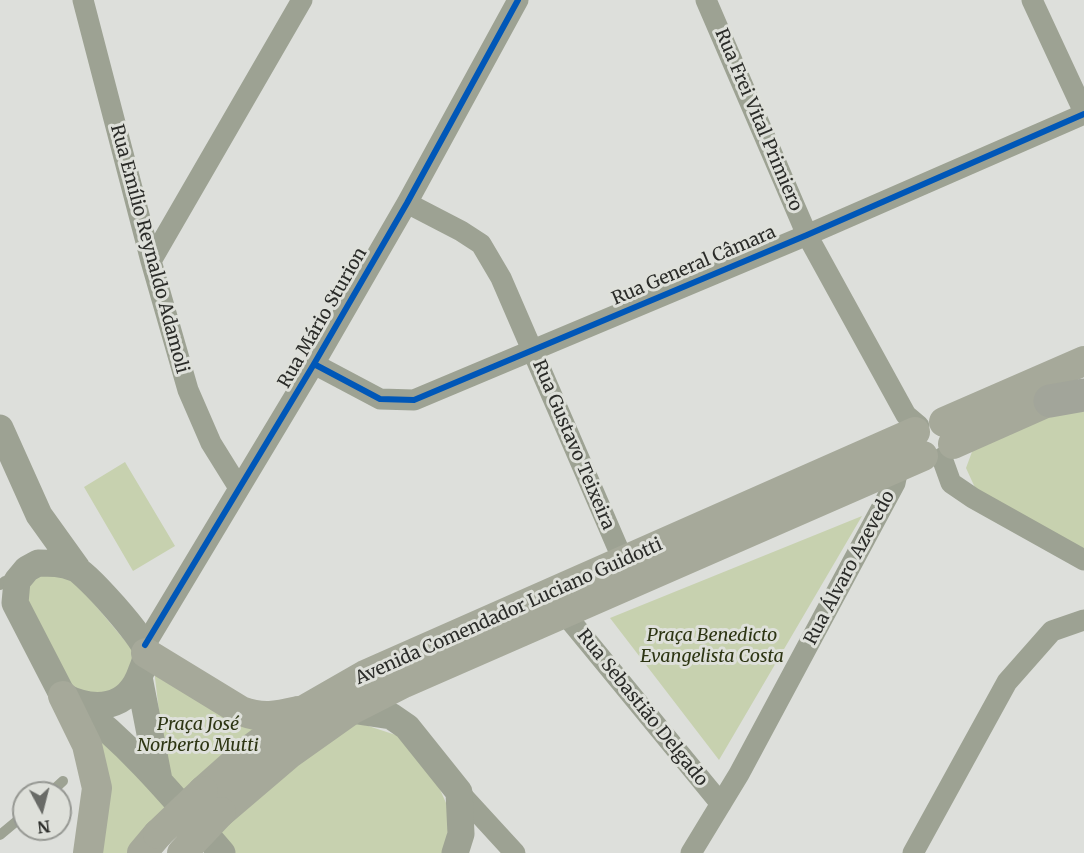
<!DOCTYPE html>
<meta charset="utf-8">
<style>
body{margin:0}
#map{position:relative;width:1084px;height:853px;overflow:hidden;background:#dddfdb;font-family:Merriweather,serif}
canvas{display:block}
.north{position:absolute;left:12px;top:781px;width:60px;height:60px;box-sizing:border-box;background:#dee0da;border:2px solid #969893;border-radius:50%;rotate:173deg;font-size:16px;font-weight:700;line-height:24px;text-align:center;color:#2b2c29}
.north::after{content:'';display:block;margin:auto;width:21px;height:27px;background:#696b67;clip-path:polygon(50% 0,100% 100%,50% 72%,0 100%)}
</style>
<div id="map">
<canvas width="1084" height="853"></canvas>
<div class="north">N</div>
</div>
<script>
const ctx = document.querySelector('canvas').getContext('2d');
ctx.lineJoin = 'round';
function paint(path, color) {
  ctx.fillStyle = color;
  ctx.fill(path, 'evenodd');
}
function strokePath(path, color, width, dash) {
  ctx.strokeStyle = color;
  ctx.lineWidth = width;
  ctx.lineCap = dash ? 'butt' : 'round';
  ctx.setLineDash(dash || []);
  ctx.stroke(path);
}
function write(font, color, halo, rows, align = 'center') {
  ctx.font = font + ' Merriweather,serif';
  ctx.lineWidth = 6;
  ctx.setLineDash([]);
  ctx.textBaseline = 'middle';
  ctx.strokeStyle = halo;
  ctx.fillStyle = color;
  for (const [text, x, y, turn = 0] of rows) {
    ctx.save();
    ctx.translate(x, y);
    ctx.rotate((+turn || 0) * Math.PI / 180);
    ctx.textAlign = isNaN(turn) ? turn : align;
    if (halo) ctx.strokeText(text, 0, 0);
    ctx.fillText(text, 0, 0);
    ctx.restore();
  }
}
const green = new Path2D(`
 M1084 403V549L977 492 966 468 976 441Z
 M125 462 175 546 133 571 84 487Z
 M862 516 719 760 610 618Z
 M36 573 55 574 75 581 137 655 122 690 104 696 72 691 25 606 24 587Z
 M154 669 271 725 184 796 166 772Z
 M353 721 399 736 438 785 451 814 444 853H235L215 830Z
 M84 723 172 809 134 853H99Z`);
const service = new Path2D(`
 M0 585 5 581
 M50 793 63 781
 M0 835 24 815`);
const minor = new Path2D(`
 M83 0 151 261 188 390 211 443 239 488
 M706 0 807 235 906 415 919 426
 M1032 0 1084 112
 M407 203 461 231 481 244 501 278 623 560
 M151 261 302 0
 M314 364 380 399 414 400 807 235 1084 114
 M942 458 951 483 973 498 1084 560
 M564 613 721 804
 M145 645 314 364 407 203 518 0
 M459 792 515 853
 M691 853 739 774 895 483 898 469
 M913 853 1007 682 1052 631 1084 620`);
const tertiary = new Path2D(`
 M0 428 39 515 77 568
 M38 563C50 563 62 563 74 568 86 572 144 638 146 650 147 658 144 665 141 672 128 710 94 712 63 696L15 603 17 581 27 569Z
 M139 677 159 780
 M75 703C131 745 176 800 222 853
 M351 710 391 716 407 727 459 792 461 834 455 853`);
const secondary = new Path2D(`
 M944 422 1084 361
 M953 444 1050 401 1073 394
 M146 653 241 711C263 719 276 716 298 711
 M63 696 87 745 97 788 88 853
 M203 791 248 751 304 710 365 675 915 432
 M221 812 289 754 351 710 404 683 923 456
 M142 853 158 834`);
const primary = new Path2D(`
 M1050 401 1084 395`);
const secondaryBridge = new Path2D(`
 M158 834 203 791
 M182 853 221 812`);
const cycleway = new Path2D(`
 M314 364 380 399 414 400 807 235 1084 114
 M145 645 314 364 407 203 518 0`);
const streetNames = [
 ["Rua Frei Vital Primiero",758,120,67],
 ["Rua Emílio Reynaldo Adamoli",149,249,75],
 ["Rua General Câmara",694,266,-23],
 ["Rua Mário Sturion",323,318,-60],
 ["Rua Gustavo Teixeira",573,445,67],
 ["Rua Álvaro Azevedo",850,568,-62],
 ["Avenida Comendador Luciano Guidotti",509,612,-24],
 ["Rua Sebastião Delgado",642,708,51]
];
const parkNames = [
 ["Praça Benedicto",712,636],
 ["Evangelista Costa",712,657],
 ["Praça José",198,725],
 ["Norberto Mutti",198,746]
];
paint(green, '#c7d1af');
strokePath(service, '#9da293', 10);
strokePath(minor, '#9da293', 21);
strokePath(tertiary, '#9da293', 27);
strokePath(secondary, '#a6a99a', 30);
strokePath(primary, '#a2a59a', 33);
strokePath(secondaryBridge, '#a6a99a', 30);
strokePath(cycleway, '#0057b8', 6);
write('18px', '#2b2c29', '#dee0da', streetNames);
write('italic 18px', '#2d3513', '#dee0da', parkNames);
</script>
